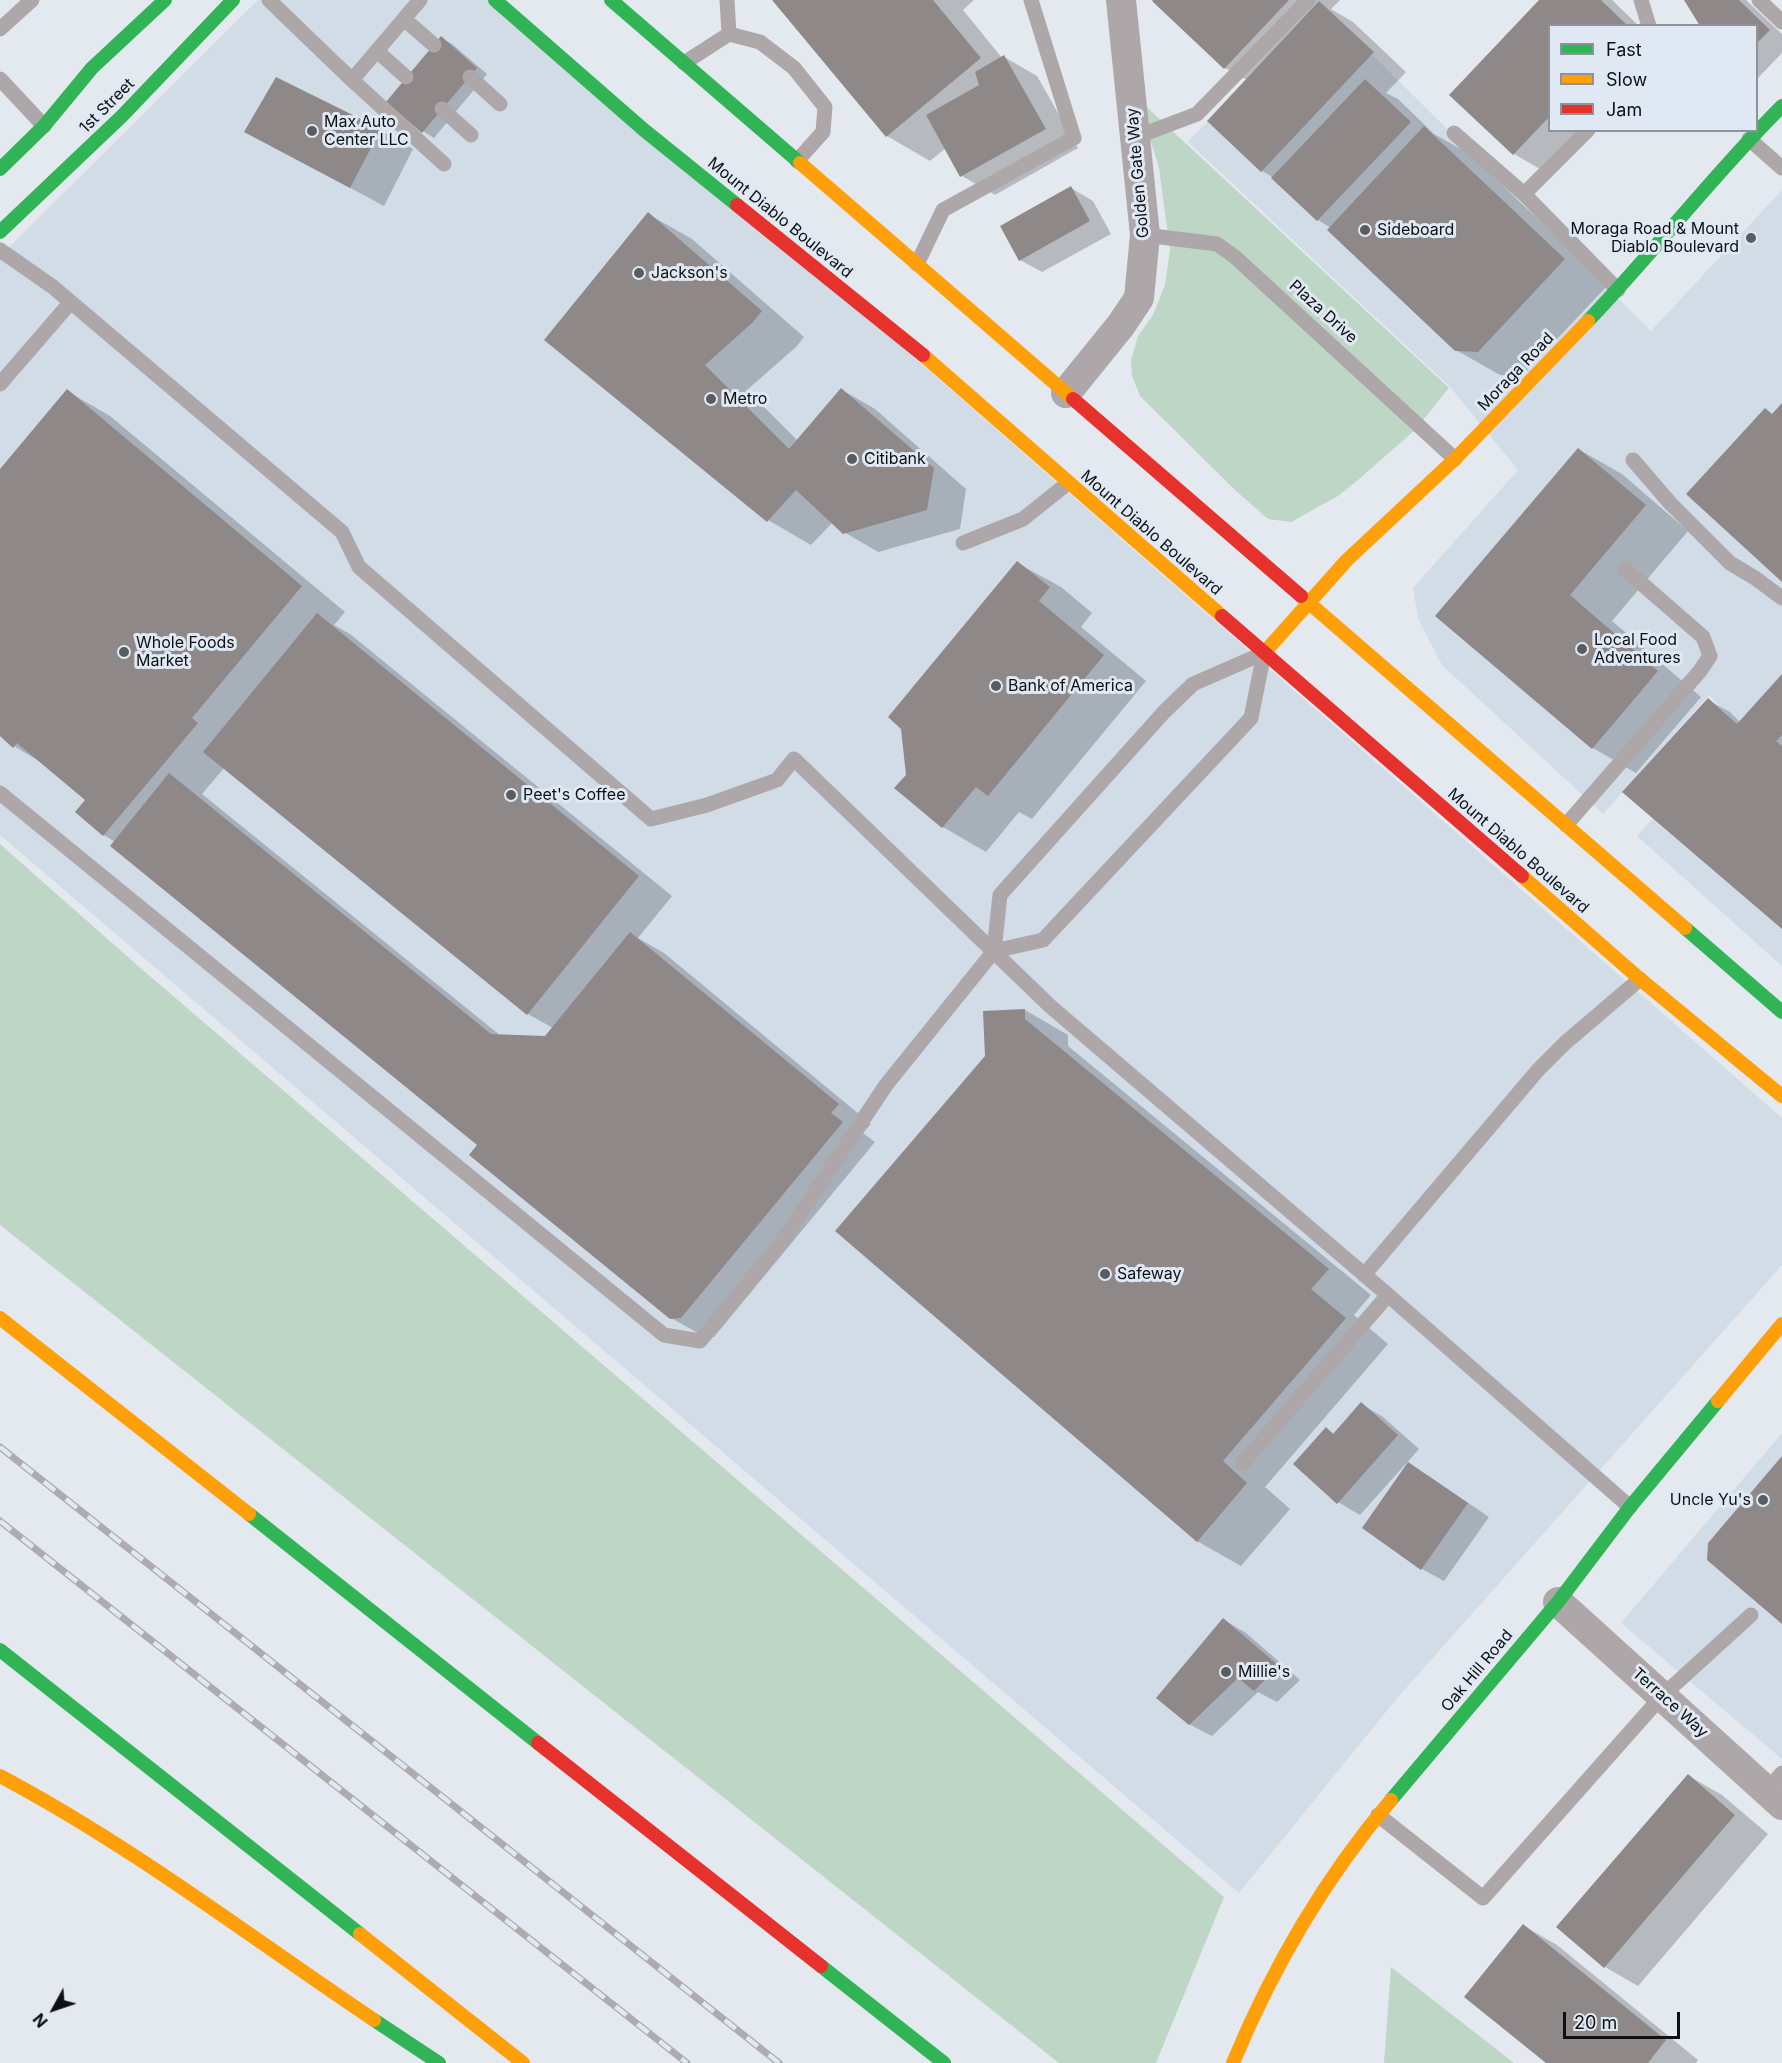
<!DOCTYPE html>
<style>
body{margin:0}
#map{position:relative;width:1782px;height:2063px;overflow:hidden;background:#e4e9ef;font-family:Inter,sans-serif}
canvas{display:block}
.legend{position:absolute;left:1548px;top:24px;width:210px;height:108px;box-sizing:border-box;background:#e0e9f3;border:2px solid #8c939a;margin:0;padding:8px 10px;list-style:none;font-size:18px;color:#0e1114}
.legend li{display:flex;align-items:center;gap:12px;height:30px}
.legend b{width:30px;border:2px solid #8c939a}
.north{position:absolute;left:24px;top:1979px;width:60px;height:60px;-webkit-text-stroke:4px #e0e9f3;paint-order:stroke;rotate:230deg;font-size:16px;font-weight:700;line-height:24px;text-align:center;color:#0e1114}
.north::after{content:'';display:block;margin:auto;width:21px;height:27px;background:#0e1114;clip-path:polygon(50% 0,100% 100%,50% 72%,0 100%)}
.scale{position:absolute;left:1563px;top:2012px;width:117px;height:27px;box-sizing:border-box;border:3px solid #0e1114;border-top:0;padding-left:8px;font-size:18px;line-height:21px;white-space:nowrap;color:#0e1114;-webkit-text-stroke:4px #e0e9f3;paint-order:stroke}
</style>
<div id="map">
<canvas width="1782" height="2063"></canvas>
<ul class="legend">
<li><b style="height:8px;background:#30b455"></b>Fast</li>
<li><b style="height:8px;background:#ff9f0a"></b>Slow</li>
<li><b style="height:8px;background:#e5322d"></b>Jam</li>
</ul>
<div class="north">N</div>
<div class="scale">20 m</div>
</div>
<script>
const ctx = document.querySelector('canvas').getContext('2d');
ctx.lineJoin = 'round';
function paint(path, color) {
  ctx.fillStyle = color;
  ctx.fill(path, 'evenodd');
}
function strokePath(path, color, width, dash) {
  ctx.strokeStyle = color;
  ctx.lineWidth = width;
  ctx.lineCap = dash ? 'butt' : 'round';
  ctx.setLineDash(dash || []);
  ctx.stroke(path);
}
function write(font, color, halo, rows, align = 'center') {
  ctx.font = font + ' Inter,sans-serif';
  ctx.lineWidth = 6;
  ctx.setLineDash([]);
  ctx.textBaseline = 'middle';
  ctx.strokeStyle = halo;
  ctx.fillStyle = color;
  for (const [text, x, y, turn = 0] of rows) {
    ctx.save();
    ctx.translate(x, y);
    ctx.rotate((+turn || 0) * Math.PI / 180);
    ctx.textAlign = isNaN(turn) ? turn : align;
    if (halo) ctx.strokeText(text, 0, 0);
    ctx.fillText(text, 0, 0);
    ctx.restore();
  }
}
const built = new Path2D(`
 M258 0H506L1782 1118V1265L1398 1697 1239 1893 0 835V256Z
 M1320 3 1651 331 1782 190V966L1637 836 1737 725 1709 695 1603 814 1442 665 1418 618 1413 588 1518 470 1450 387 1188 142Z
 M1782 1433V1759L1621 1623Z`);
const green = new Path2D(`
 M1138 99 1449 388 1415 430 1358 480 1338 496 1291 522 1268 519 1235 490 1140 396 1132 376 1131 360 1138 336 1153 315 1165 285 1170 250 1159 168Z
 M0 844 137 965 1224 1897 1156 2063H1059L0 1225Z
 M1391 1967 1514 2063H1384Z`);
const shadow = new Path2D(`
 M774 0H974L963 10 1002 58 1004 57 1037 76 1078 148 995 195 962 176 946 148 930 161 887 136Z
 M1155 0H1340L1331 9 1353 22 1406 72 1386 93 1398 99 1434 134 1468 153 1608 285 1522 376 1500 375 1456 350 1331 228 1318 220 1274 178 1262 171 1209 121 1247 80 1225 68 1154 1Z
 M1541 0H1612L1639 26H1550V130H1587L1547 173 1514 154Z
 M1686 0H1746L1782 34V53L1756 80V26Z
 M441 38 452 44 487 74 434 138 423 131Z
 M276 79 380 130 413 149 384 206 246 132Z
 M1071 188 1093 201 1111 234 1042 272 1020 260Z
 M648 214 692 239 804 337 796 347 747 390 798 441 842 390 875 409 966 489 960 529 878 552 844 532 833 522 811 545 768 520 546 340Z
 M67 391 110 416 345 612 334 625 350 634 672 896 638 938 664 953 871 1124 863 1133 875 1142 714 1337H705L671 1318 479 1144 115 842 104 835 77 812 87 799 44 764 14 746 0 735V471ZM224 768 528 1014 553 1028 545 1038 501 1036 202 794Z
 M1578 449 1622 474 1688 531 1612 621 1701 697 1636 773 1593 748 1437 616Z
 M1017 563 1061 587 1092 613 1081 627 1146 681 1032 819 1019 812 986 852 943 827 907 775Z
 M1782 676V927L1708 700 1730 712 1740 722Z
 M1025 1010 1068 1035V1046L1371 1295 1354 1315 1388 1344 1265 1487 1290 1509 1241 1566 1197 1541 986 1056Z
 M1361 1404 1383 1417 1419 1449 1360 1515 1338 1502 1326 1429 1335 1434Z
 M1406 1463 1430 1477 1489 1517 1444 1581 1422 1569 1364 1528 1408 1464Z
 M1224 1620 1246 1633 1300 1680 1277 1702 1258 1692 1212 1736 1189 1724Z
 M1689 1776 1722 1795 1768 1834 1638 1986 1605 1967Z
 M1524 1926 1557 1945 1698 2060 1696 2063H1548Z`);
const building = new Path2D(`
 M772 0H933L981 58 886 137Z
 M1153 0H1289L1224 69 1152 1Z
 M1539 0H1601L1628 26H1550V116L1513 155 1449 95Z
 M1684 0H1739L1770 30 1756 44V26H1700Z
 M1319 1 1374 52 1261 172 1207 121Z
 M441 36 477 68 422 133 386 102Z
 M1004 55 1046 129 960 177 926 115 979 85 975 72Z
 M276 77 381 129 350 188 244 132Z
 M1365 79 1411 122 1317 221 1271 178Z
 M1424 126 1565 259 1478 352 1455 351 1327 230Z
 M1071 186 1090 221 1019 261 1000 226Z
 M648 212 762 311 752 323 705 365 789 449 841 388 934 468 927 510 843 534 796 490 767 522 544 340Z
 M67 389 302 586 192 718 198 723 103 836 75 812 85 800 17 743 13 748 0 736V469Z
 M1782 403V582L1686 494 1765 408 1772 414Z
 M1578 448 1646 505 1570 595 1658 671 1592 749 1435 616Z
 M1017 561 1050 587 1039 601 1104 655 988 796 976 787 942 828 894 788 906 775 901 729 888 717Z
 M317 613 639 876 527 1015 203 752Z
 M1782 674V735L1776 741 1782 746V929L1622 792 1708 698 1737 724Z
 M169 773 491 1034 545 1036 630 932 839 1104 831 1113 843 1122 681 1318 670 1319 469 1155 477 1145 110 846Z
 M1025 1009V1019L1329 1269 1311 1289 1346 1318 1223 1461 1247 1483 1197 1542 835 1231 985 1056 983 1011Z
 M1361 1402 1398 1435 1337 1504 1293 1464 1326 1427 1333 1434Z
 M1782 1456V1624L1707 1560 1708 1543Z
 M1408 1462 1468 1503 1421 1570 1362 1528Z
 M1223 1618 1279 1666 1254 1691 1238 1678 1189 1725 1156 1698Z
 M1688 1774 1735 1815 1604 1968 1556 1927Z
 M1523 1924 1666 2040 1648 2063H1546L1464 1997Z`);
const lane = new Path2D(`
 M269 0 352 80 420 0
 M727 0 729 34
 M1641 0 1649 26
 M1759 0 1782 22
 M404 19 434 45
 M0 29 32 0
 M377 51 406 77
 M684 63 729 34 760 42 794 68 825 107 823 132 797 161
 M470 77 500 104
 M0 79 44 126
 M352 80 444 164
 M442 109 471 135
 M1588 130 1524 194 1618 290
 M1454 133 1524 194
 M1136 137 1197 114 1308 0
 M1749 139 1782 168
 M1145 235 1217 244 1235 257 1455 459
 M0 250 53 287 342 532 359 567 651 819 707 805 777 780 794 759 1050 1006 1388 1295 1630 1507
 M917 264 943 210 1074 138 1031 0
 M0 384 70 303
 M1633 460 1670 503 1730 563 1755 578 1782 598
 M963 543 1023 519 1068 483
 M0 793 664 1335 700 1341 781 1243 886 1085 994 951 1000 895 1164 712 1193 684 1264 653
 M1566 825 1700 671 1710 656 1703 637 1625 569
 M994 951 1043 940 1251 718 1264 653
 M1364 1275 1538 1070 1565 1043 1640 979
 M1243 1463 1388 1295
 M1767 1790 1782 1773
 M1378 1815 1483 1898 1662 1696 1751 1615`);
const street = new Path2D(`
 M1066 393 1121 325 1139 298 1145 235 1121 0
 M1558 1602 1782 1805`);
const fast = new Path2D(`
 M495 0 644 130 737 205
 M611 0 800 163
 M0 169 44 126 92 68 165 0
 M0 232 122 116 233 0
 M1588 321C1655 251 1714 174 1782 106
 M1685 928 1782 1012
 M249 1514 538 1743
 M0 1650 360 1934
 M1391 1800 1558 1602 1630 1507 1718 1401
 M821 1966 944 2063
 M374 2020 439 2063`);
const slow = new Path2D(`
 M800 163 1073 399
 M923 355 1222 616
 M1301 596 1685 928
 M1264 653 1347 560 1455 459 1588 321
 M1522 876 1640 979 1782 1096
 M0 1318 249 1514
 M1718 1401 1782 1324
 M0 1776C132 1846 250 1937 374 2020
 M360 1934 523 2063
 M1233 2063C1272 1969 1325 1878 1391 1800`);
const jam = new Path2D(`
 M737 205 923 355
 M1073 399 1301 596
 M1222 616 1522 876
 M538 1743 821 1966`);
const rail = new Path2D(`
 M0 1447 779 2063
 M0 1521 687 2063`);
const markers = [
 [312,131,6,"#595d61"],
 [1365,230,6,"#595d61"],
 [1751,238,6,"#595d61"],
 [639,273,6,"#595d61"],
 [711,399,6,"#595d61"],
 [852,459,6,"#595d61"],
 [1582,649,6,"#595d61"],
 [124,652,6,"#595d61"],
 [996,686,6,"#595d61"],
 [511,795,6,"#595d61"],
 [1105,1274,6,"#595d61"],
 [1763,1500,6,"#595d61"],
 [1226,1672,6,"#595d61"]
];
const streetNames = [
 ["1st Street",107,106,-45],
 ["Golden Gate Way",1138,173,-95],
 ["Mount Diablo Boulevard",780,218,39],
 ["Plaza Drive",1323,312,42],
 ["Moraga Road",1516,372,-46],
 ["Mount Diablo Boulevard",1151,533,41],
 ["Mount Diablo Boulevard",1518,851,41],
 ["Oak Hill Road",1477,1671,-50],
 ["Terrace Way",1670,1703,42]
];
const poiNames = [
 ["Max Auto",324,122],
 ["Center LLC",324,140],
 ["Moraga Road & Mount",1739,229,"right"],
 ["Diablo Boulevard",1739,247,"right"],
 ["Sideboard",1377,230],
 ["Jackson's",651,273],
 ["Metro",723,399],
 ["Citibank",864,459],
 ["Local Food",1594,640],
 ["Adventures",1594,658],
 ["Whole Foods",136,643],
 ["Market",136,661],
 ["Bank of America",1008,686],
 ["Peet's Coffee",523,795],
 ["Safeway",1117,1274],
 ["Uncle Yu's",1751,1500,"right"],
 ["Millie's",1238,1672]
];
paint(built, '#d1dce6');
paint(green, '#bed6c6');
paint(shadow, '#0003');
paint(building, '#8f8889');
strokePath(lane, '#aea7a9', 15);
strokePath(street, '#aea7a9', 30);
strokePath(fast, '#30b455', 14);
strokePath(slow, '#ff9f0a', 14);
strokePath(jam, '#e5322d', 14);
strokePath(rail, '#adabae', 7);
strokePath(rail, '#e0e9f3', 4.5, [14]);
for (const [x, y, r, color] of markers) {
  const dot = new Path2D();
  dot.arc(x, y, r, 0, 2 * Math.PI);
  ctx.fillStyle = color;
  ctx.fill(dot);
  strokePath(dot, '#e0e9f3', 2);
}
write('16px', '#0e1114', '#e0e9f3', streetNames);
write('16px', '#0e1114', '#e0e9f3', poiNames, 'left');
</script>
